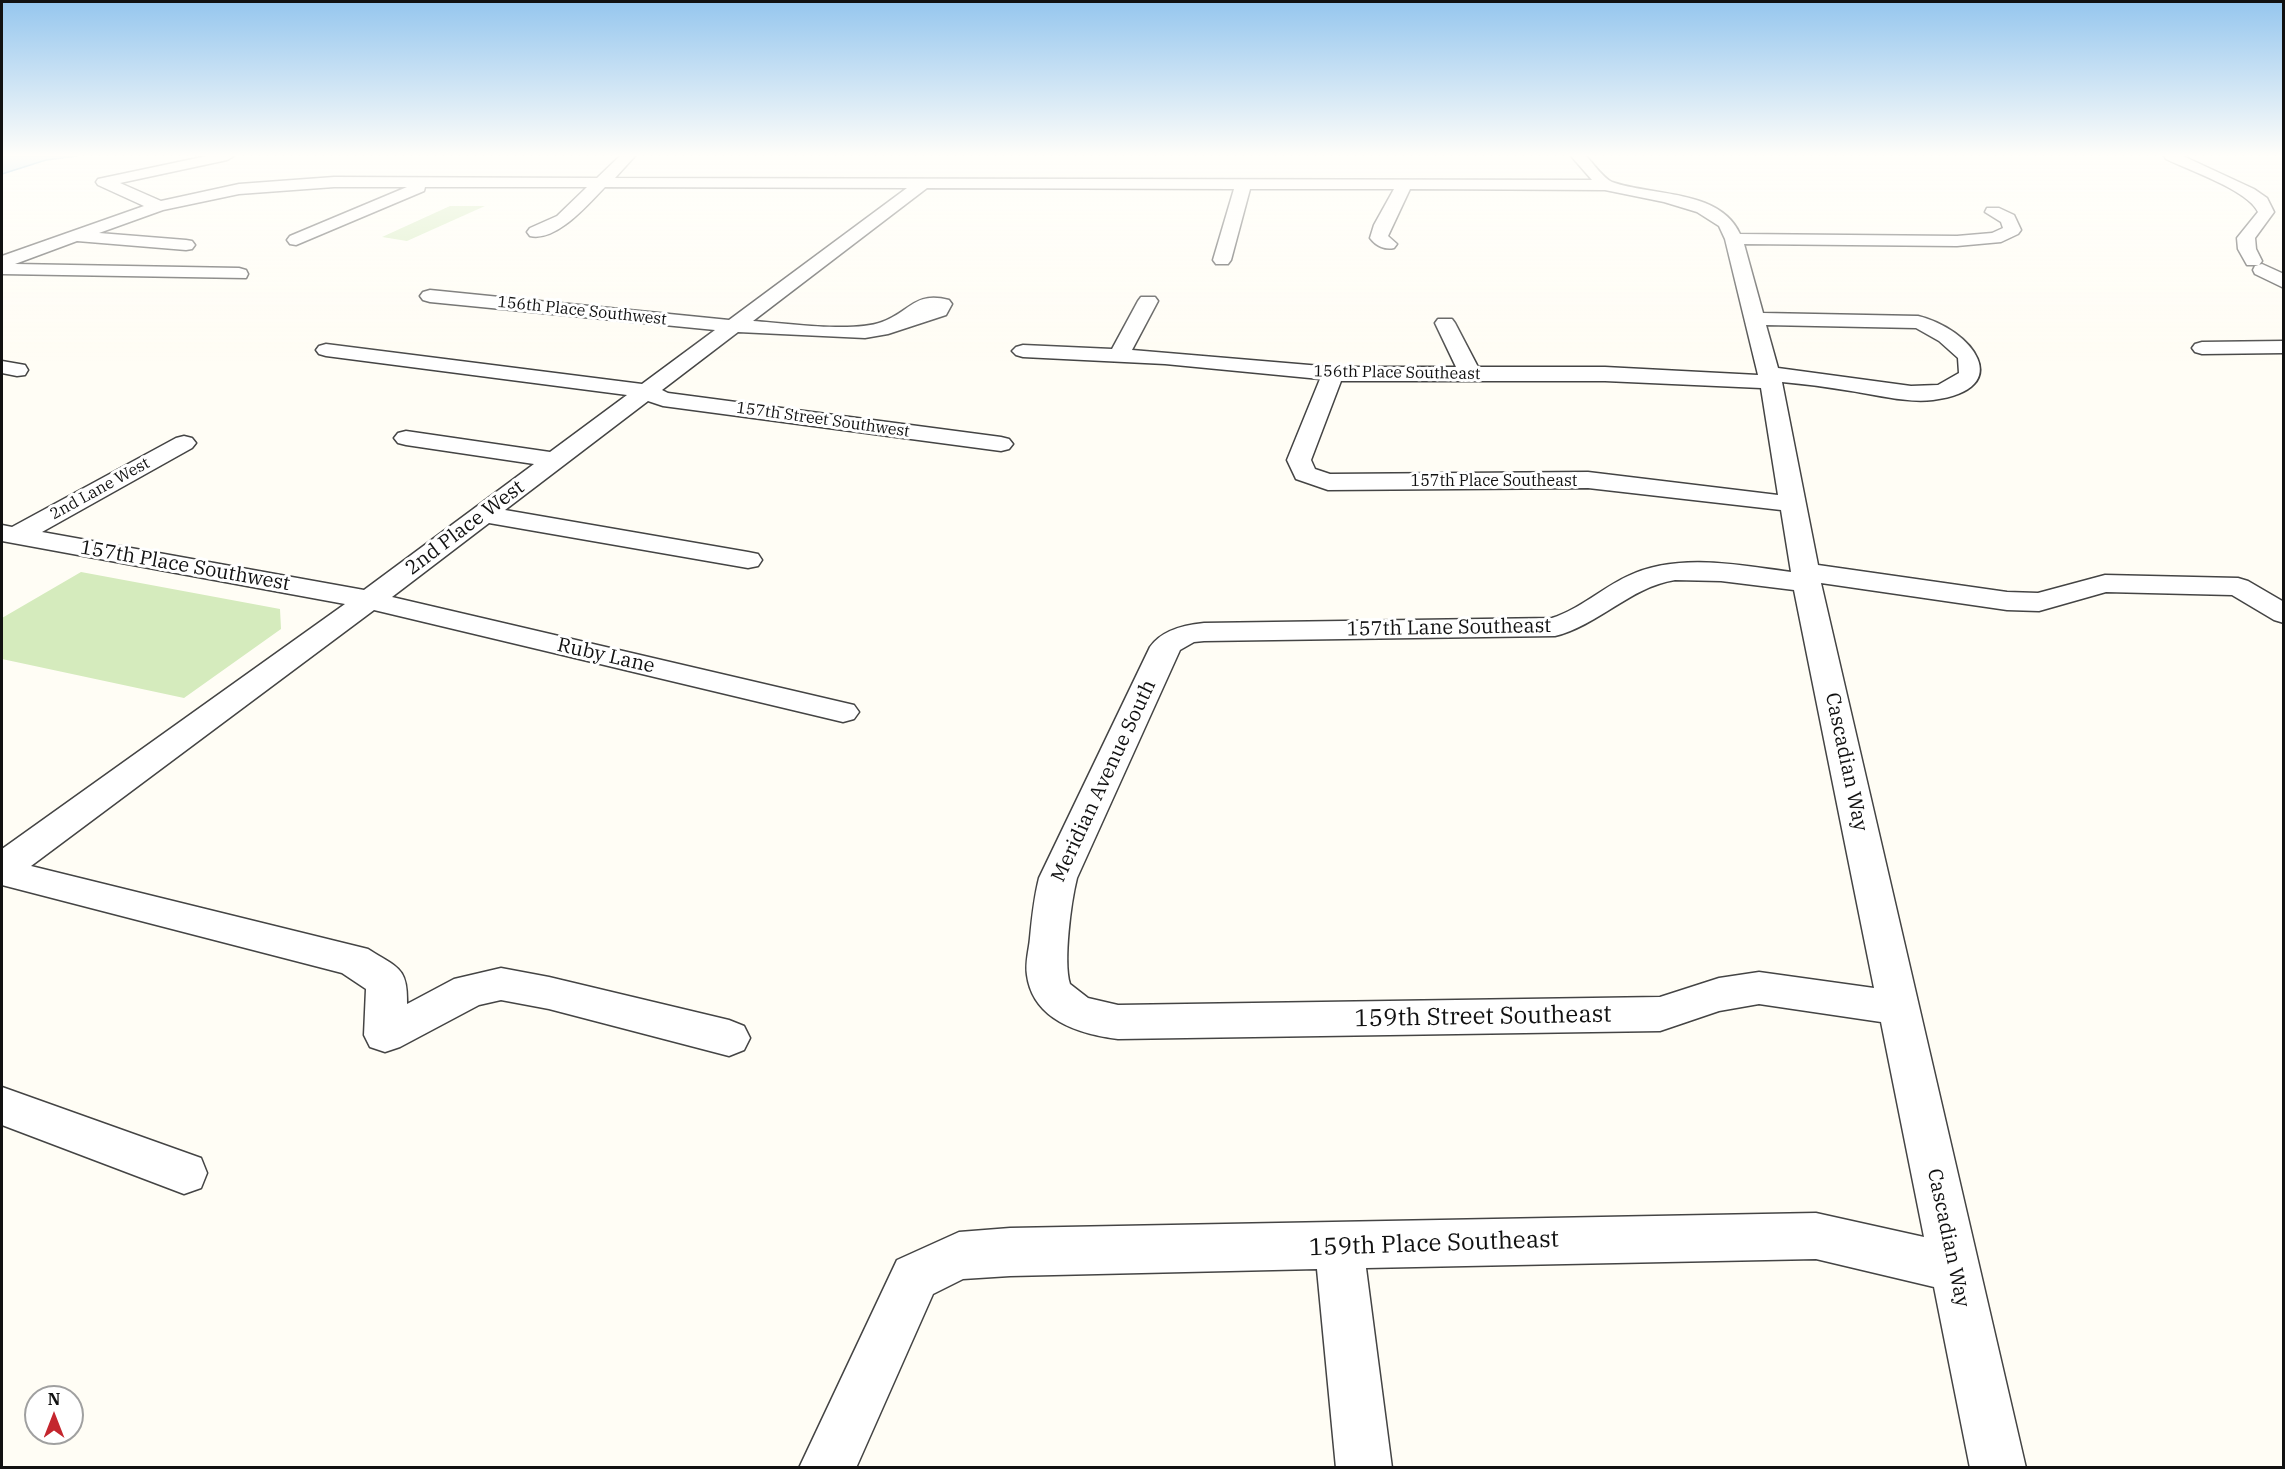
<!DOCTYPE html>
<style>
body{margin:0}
#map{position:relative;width:2285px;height:1469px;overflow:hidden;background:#fffdf5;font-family:"IBM Plex Serif",serif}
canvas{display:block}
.frame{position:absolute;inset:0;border:3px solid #111;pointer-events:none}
.north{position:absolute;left:24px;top:1385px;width:60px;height:60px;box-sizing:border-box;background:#fff;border:2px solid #a0a0a0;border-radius:50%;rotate:0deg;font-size:16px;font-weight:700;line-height:24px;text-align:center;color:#111}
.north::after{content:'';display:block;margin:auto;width:21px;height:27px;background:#c4262e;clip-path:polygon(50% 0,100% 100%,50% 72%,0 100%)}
</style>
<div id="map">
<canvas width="2285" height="1469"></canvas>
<div class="frame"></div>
<div class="north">N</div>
</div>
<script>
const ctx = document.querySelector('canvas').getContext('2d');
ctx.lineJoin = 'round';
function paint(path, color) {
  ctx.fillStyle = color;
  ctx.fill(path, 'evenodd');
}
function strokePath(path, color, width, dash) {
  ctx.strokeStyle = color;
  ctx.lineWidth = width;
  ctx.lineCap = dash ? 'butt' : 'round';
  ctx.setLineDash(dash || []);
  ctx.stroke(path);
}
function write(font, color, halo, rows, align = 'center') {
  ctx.font = font + ' "IBM Plex Serif",serif';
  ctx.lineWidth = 6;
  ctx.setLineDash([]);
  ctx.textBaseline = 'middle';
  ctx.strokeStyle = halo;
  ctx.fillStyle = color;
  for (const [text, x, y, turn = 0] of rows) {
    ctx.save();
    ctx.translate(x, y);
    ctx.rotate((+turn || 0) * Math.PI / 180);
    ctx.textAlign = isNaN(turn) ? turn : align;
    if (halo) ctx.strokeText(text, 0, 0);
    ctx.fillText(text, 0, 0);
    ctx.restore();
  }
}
const green = new Path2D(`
 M450 206H485L407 241 382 237Z
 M81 572 280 609 281 629 184 698 2 659V618Z`);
const water = new Path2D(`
 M2 156H77L46 160 2 174Z`);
const minor = new Path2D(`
 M207 156H234L227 160 120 183 161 201 239 184 334 177 597 178 620 156H635L615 178 1592 180 1571 156H1586C1593 163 1603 178 1612 182 1651 196 1720 189 1740 234L1957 236 1992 233 2003 228 2001 222 1985 212 1987 208H1999L2014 215 2021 230 2018 234 2001 242 1957 246 1744 244 1763 313 1918 316C1972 329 2018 389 1933 400 1906 403 1878 395 1851 391 1828 387 1805 384 1782 382L1818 565 2007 592 2038 593 2105 575 2238 578 2248 581 2284 602V623L2274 620 2232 595 2106 592 2039 611 2007 610 1821 583 2026 1468H1970L1934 1287 1816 1259 1366 1268 1392 1468H1336L1317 1269 1010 1276 963 1279 933 1294 856 1468H799L897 1260 959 1232 1010 1228 1816 1213 1924 1237 1881 1022 1759 1004 1719 1011 1660 1031 1118 1039C1079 1034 1033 1020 1027 975 1025 962 1029 950 1030 938 1032 917 1034 898 1039 878L1150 647C1162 630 1184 625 1204 623L1552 618C1580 609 1602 588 1628 576 1677 552 1740 565 1791 572L1781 510 1588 488 1328 490 1296 479 1287 460 1320 379 1165 364 1023 357 1016 355 1012 351 1016 347 1023 345 1112 349 1138 301 1141 297H1155L1158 301 1132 350 1333 367H1456L1435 323 1438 319H1452L1455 323 1478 367H1605L1758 375 1725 239 1719 226 1697 212 1664 202 1605 190 1410 189 1388 236 1397 244 1394 248C1385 250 1376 246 1370 238L1374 225 1394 189H1250L1231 260 1228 264H1216L1213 260 1234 189 927 188 753 321C786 323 852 333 882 322 910 312 914 291 949 300L952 304 946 315 888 334 865 338 738 332 662 390 668 393 1001 437 1009 439 1013 444 1009 449 1001 451 663 406 648 401 505 510 748 552 758 554 762 560 758 566 748 568 489 523 392 597 854 705 859 712 854 719 843 722 374 610 31 866 368 949C397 968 408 966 407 1004L454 979 501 968 549 977 729 1020 744 1026 750 1038 744 1050 729 1056 549 1009 501 1000 479 1005 400 1047 385 1052 370 1047 364 1035 366 989 342 973 2 885V849L345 604 2 541V525L12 527 176 438 184 436 192 438 196 443 192 448 42 532 364 590 534 464 406 445 398 443 394 438 398 433 406 431 550 452 627 395 326 356 319 354 316 350 319 346 326 344 642 384 715 330 430 302 423 300 420 296 423 292 430 290 729 320 907 188 605 187C588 204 557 242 530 236L527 232 530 228 557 216 587 187H425L424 191 296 245 290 244 287 240 290 236 407 187H334L239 194 163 210 99 233 186 240 192 241 195 245 192 249 186 250 77 241 15 264 239 268 246 270 248 274 246 278 2 274V256L144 206 98 185 96 182 98 179ZM1766 325 1916 328 1939 341 1958 358 1959 373 1938 385 1911 386 1778 368ZM1341 381H1605L1761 388 1778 495 1588 472 1330 474 1315 469 1311 460ZM1675 580 1721 581 1794 590 1874 988 1759 972 1719 978 1660 997 1118 1005 1088 998 1070 984C1063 962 1071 902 1077 878L1180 650 1194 642 1204 641 1555 636C1599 625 1630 587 1675 580Z
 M2164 156H2183L2254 189 2267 198 2274 212 2255 238 2256 249 2262 261 2259 265H2247L2238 249 2237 238 2258 212C2248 190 2188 170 2166 159Z
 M2262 264 2284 274V288L2255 274 2253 270 2255 266Z
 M2284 341V353L2202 354 2195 352 2192 348 2195 344 2202 342Z
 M2 361 25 365 28 370 25 375 17 376 2 373Z
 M2 1087 201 1158 207 1173 201 1188 184 1194 2 1125Z`);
const farStreetnames = [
 ["156th Place Southwest",582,311,6],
 ["156th Place Southeast",1397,373,1],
 ["157th Street Southwest",823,420,8],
 ["157th Place Southeast",1494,481],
 ["2nd Lane West",100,489,-29]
];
const streetNames = [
 ["2nd Place West",465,528,-37],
 ["157th Place Southwest",185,566,10],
 ["157th Lane Southeast",1449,628,-1],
 ["Ruby Lane",606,656,13],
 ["Cascadian Way",1846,762,78],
 ["Meridian Avenue South",1104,781,-65],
 ["Cascadian Way",1948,1238,78]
];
const nearStreetnames = [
 ["159th Street Southeast",1483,1017,-1],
 ["159th Place Southeast",1434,1244,-2]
];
paint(green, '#d5ebbd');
paint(water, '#b9e0f7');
strokePath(water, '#3f96cf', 1.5);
strokePath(minor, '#444', 3);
paint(minor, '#fff');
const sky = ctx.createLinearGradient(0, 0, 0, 361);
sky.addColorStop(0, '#95c6ee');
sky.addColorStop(0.43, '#fffefa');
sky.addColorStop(1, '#fffefa00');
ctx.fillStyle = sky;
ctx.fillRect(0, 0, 2285, 361);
write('16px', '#111', '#fff', farStreetnames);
write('20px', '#111', '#fff', streetNames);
write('24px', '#111', '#fff', nearStreetnames);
</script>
